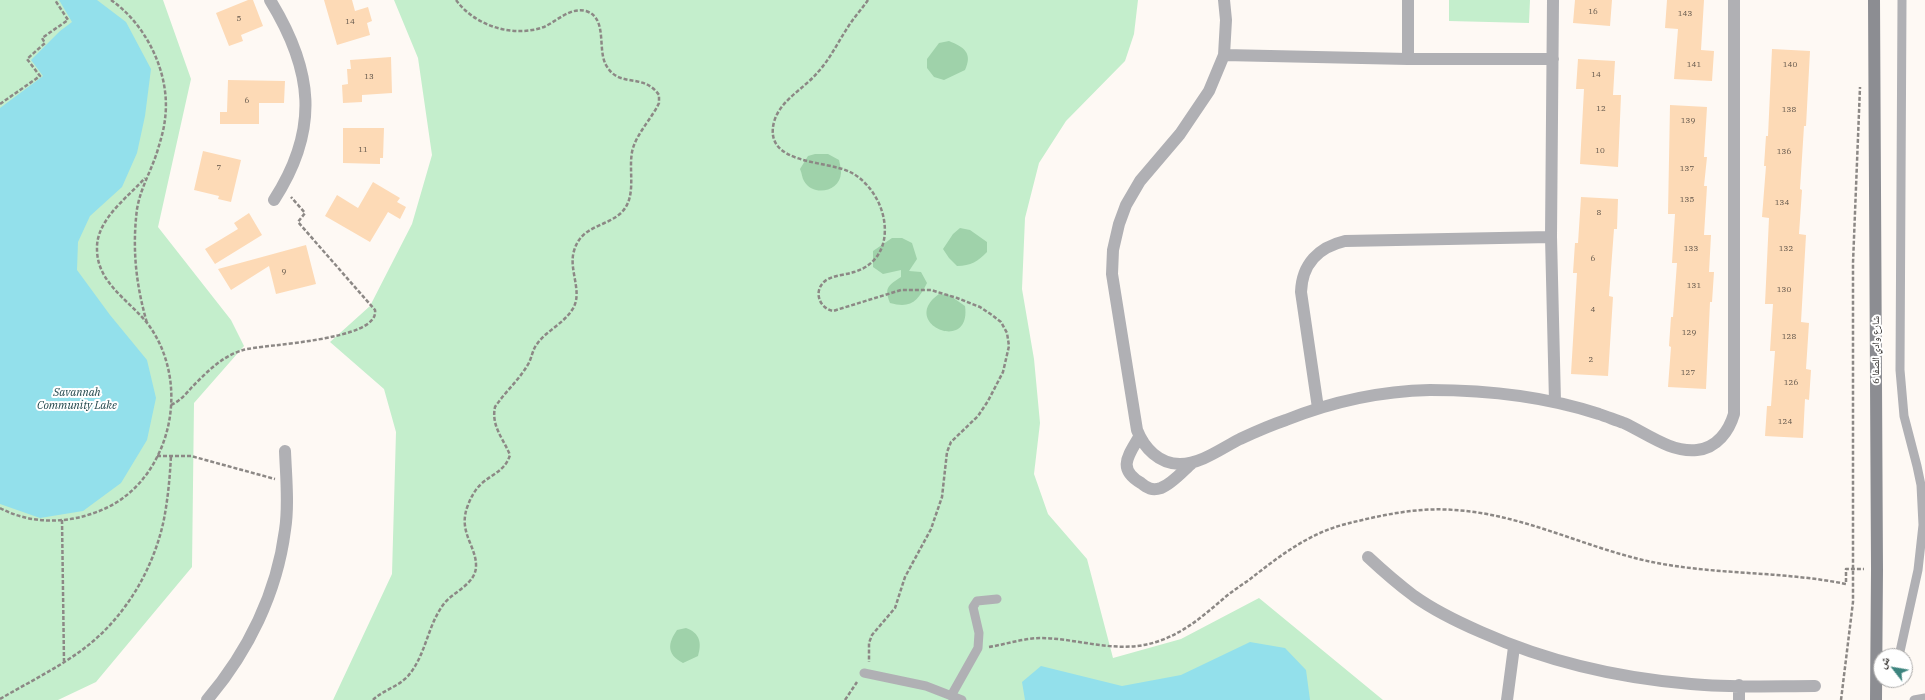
<!DOCTYPE html>
<meta charset="utf-8">
<style>
body{margin:0}
#map{position:relative;width:1925px;height:700px;overflow:hidden;background:#fef9f4;font-family:"IBM Plex Serif","Noto Naskh Arabic",serif}
canvas{display:block}
.north{position:absolute;left:1873px;top:648px;width:40px;height:40px;box-sizing:border-box;background:#fff;border:1px solid #aaa9a8;border-radius:50%;rotate:301deg;font-size:11px;font-weight:700;line-height:16px;text-align:center;color:#2a2725}
.north::after{content:'';display:block;margin:auto;width:14px;height:18px;background:#3d847e;clip-path:polygon(50% 0,100% 100%,50% 72%,0 100%)}
</style>
<div id="map">
<canvas width="1925" height="700"></canvas>
<div class="north">ش</div>
</div>
<script>
const ctx = document.querySelector('canvas').getContext('2d');
ctx.lineJoin = 'round';
function paint(path, color) {
  ctx.fillStyle = color;
  ctx.fill(path, 'evenodd');
}
function strokePath(path, color, width, dash) {
  ctx.strokeStyle = color;
  ctx.lineWidth = width;
  ctx.lineCap = dash ? 'butt' : 'round';
  ctx.setLineDash(dash || []);
  ctx.stroke(path);
}
function write(font, color, halo, rows, align = 'center') {
  ctx.font = font + ' "IBM Plex Serif","Noto Naskh Arabic",serif';
  ctx.lineWidth = 4;
  ctx.setLineDash([]);
  ctx.textBaseline = 'middle';
  ctx.strokeStyle = halo;
  ctx.fillStyle = color;
  for (const [text, x, y, turn = 0] of rows) {
    ctx.save();
    ctx.translate(x, y);
    ctx.rotate((+turn || 0) * Math.PI / 180);
    ctx.textAlign = isNaN(turn) ? turn : align;
    if (halo) ctx.strokeText(text, 0, 0);
    ctx.fillText(text, 0, 0);
    ctx.restore();
  }
}
const green = new Path2D(`
 M0 0H163L191 79 158 227 231 320 244 346 194 403 192 567 96 682 58 700H0Z
 M394 0H1138L1134 34 1125 61 1066 121 1039 163 1025 218 1022 289 1034 359 1040 423 1034 474 1048 514 1087 559 1113 658 1181 639 1259 598 1383 700H333L392 574 396 432 384 389 330 342 370 306 412 224 432 155 418 58Z
 M1449 0H1530L1529 23 1449 21Z`);
const forest = new Path2D(`
 M949 41C964 47 973 53 965 70L944 80 934 77 927 68V59L939 43Z
 M815 154H828L839 160C840 164 841 169 841 173 840 192 813 197 804 181 802 178 802 173 800 169L808 156Z
 M960 228 970 230 987 242V252C978 261 971 266 957 266L949 258 943 249 953 234Z
 M892 238H902L912 243 917 259 909 271 921 272 927 283C918 301 911 309 890 303 884 287 888 286 901 277V270L883 274 873 267V251Z
 M939 294 949 295 965 306C972 355 898 323 939 294Z
 M686 628C700 633 702 643 698 656L683 663C666 654 668 643 677 630Z`);
const water = new Path2D(`
 M59 0H97L126 22 151 69 145 116 137 153 122 187 90 216 78 242 77 270 110 315 147 360 156 398 147 440 121 483 83 511 40 518 0 504V108L43 76 31 60 60 31 72 22Z
 M1250 642 1285 648 1306 670 1310 700H1025L1022 682 1041 666 1122 686 1181 675Z`);
const building = new Path2D(`
 M248 0H253L263 26 241 35 243 41 229 46 216 13Z
 M324 0H352L355 11 368 7 372 21 367 23 370 35 337 45Z
 M1575 0H1612L1610 26 1573 23Z
 M1667 0H1704L1701 50 1714 51 1712 81 1674 79 1678 29 1665 28Z
 M1772 49 1810 51 1806 126H1804L1800 189 1802 190 1799 234 1806 235 1801 322 1809 323 1806 369 1811 370 1809 400 1805 399 1803 438 1765 436 1767 406H1771L1775 351H1770L1773 304H1765L1769 218 1762 217 1766 166H1764L1766 136H1768Z
 M391 57 392 93 362 95V102L343 103 342 85 348 84 347 69H351L350 60Z
 M1578 59 1615 61 1613 95H1621L1618 167 1580 164 1584 89H1576Z
 M228 80 285 81 284 103H259V124H220V112H227Z
 M1670 105 1707 107 1704 157H1707L1704 186H1707L1704 235H1711L1709 272H1714L1712 302H1710L1706 389 1668 387 1671 347 1669 346 1671 317H1673L1677 263H1672L1675 214H1668Z
 M343 128H384L383 158H380V164L343 163Z
 M203 151 241 160 231 202 218 199 219 196 194 190Z
 M373 182 400 198 397 202 406 207 400 219 388 212 370 242 325 216 337 195 358 208Z
 M1581 197 1618 199 1617 229H1614L1609 296 1613 297 1608 376 1571 374 1577 273H1573L1575 243H1578Z
 M249 213 262 235 215 264 205 249 238 229 234 223Z
 M306 245 316 284 276 294 269 266 231 290 218 269Z`);
const path = new Path2D(`
 M111 0C147 25 171 75 165 119 164 129 161 139 158 149 152 170 141 186 137 209 132 249 136 285 147 323
 M868 0C862 9 854 17 848 27 838 42 830 59 818 72 804 89 780 100 774 122 763 165 826 160 850 172 868 181 881 201 884 220 888 244 878 265 854 272 845 275 833 275 825 281 813 291 819 308 833 311L901 290H931L957 298 980 307 992 315 1001 322 1007 333 1009 346 1003 372 988 401 978 416 951 442 947 452 942 497 931 529 905 577 895 608 872 635 869 643V662
 M0 104 40 76 27 59 45 43 42 38 68 20 55 0
 M171 405C180 401 186 394 192 387 206 373 222 356 243 350 264 344 380 341 375 310L298 222 305 213 291 197
 M157 456H191L275 479
 M0 508C28 523 61 524 91 514 123 504 146 482 160 451 178 410 175 361 148 324 129 300 97 283 97 249 96 220 127 198 145 178
 M62 520 64 661
 M989 647C1007 644 1024 638 1042 638 1082 639 1120 655 1159 641 1185 632 1203 616 1223 599 1231 592 1240 586 1249 580 1278 557 1309 533 1346 524 1381 515 1419 507 1454 510 1523 514 1585 548 1652 562 1715 575 1782 571 1846 584V569H1864
 M0 699C29 682 60 667 86 647 126 616 154 568 164 519 168 498 170 476 171 455
 M373 700C383 690 398 687 408 676 426 655 427 627 443 605 452 592 475 585 476 567 477 546 457 532 468 505 471 497 475 490 481 484 492 474 505 471 510 455 503 438 491 426 495 407 505 392 518 381 527 366 532 359 532 350 537 344 546 331 563 324 572 310 584 293 568 270 574 251 581 225 607 227 622 212 638 195 627 168 633 148 638 132 652 118 659 103V95C643 72 619 89 606 65 597 49 608 18 586 11 570 7 557 21 544 27 513 38 475 26 456 0
 M845 700 857 682
 M1841 700 1853 602V263L1860 87`);
const lane = new Path2D(`
 M1899 656 1918 570 1923 525 1921 485 1917 466 1904 416 1900 370 1902 0
 M864 673 926 686 962 700
 M951 696 978 648 979 633 973 607 977 601 997 599
 M1914 700 1925 698`);
const street = new Path2D(`
 M270 0C313 70 320 129 274 200
 M1224 0 1226 20 1224 55 1209 91 1180 134 1140 181 1126 205 1119 224 1113 250 1112 274 1137 430C1144 448 1159 464 1180 464 1201 464 1222 448 1240 439 1255 432 1271 425 1286 420 1331 402 1382 391 1430 390 1488 390 1544 396 1599 414 1607 417 1616 420 1624 423 1646 433 1671 453 1697 450 1717 448 1729 431 1734 414V0
 M1408 0V59
 M1553 0 1551 237 1555 402
 M1224 55 1408 59H1553
 M1318 408 1301 292C1302 264 1319 247 1345 241L1551 237
 M1139 437C1128 456 1117 469 1141 483 1147 488 1152 491 1161 488 1172 484 1183 471 1192 463
 M1368 557C1383 571 1398 584 1414 596 1435 611 1458 622 1481 632 1548 662 1618 678 1691 684 1732 688 1774 686 1815 686
 M1739 685V700
 M207 700C248 652 277 593 285 530 289 505 286 477 285 451
 M1507 700 1514 647`);
const secondary = new Path2D(`
 M1874 0 1877 569 1876 700`);
const numberNames = [
 ["16",1593,12],
 ["143",1685,14],
 ["5",239,19],
 ["14",350,22],
 ["141",1694,65],
 ["140",1790,65],
 ["14",1596,75],
 ["13",369,77],
 ["6",247,101],
 ["12",1601,109],
 ["138",1789,110],
 ["139",1688,121],
 ["11",363,150],
 ["10",1600,151],
 ["136",1784,152],
 ["7",219,168],
 ["137",1687,169],
 ["135",1687,200],
 ["134",1782,203],
 ["8",1599,213],
 ["133",1691,249],
 ["132",1786,249],
 ["6",1593,259],
 ["9",284,272],
 ["131",1694,286],
 ["130",1784,290],
 ["4",1593,310],
 ["129",1689,333],
 ["128",1789,337],
 ["2",1591,360],
 ["127",1688,373],
 ["126",1791,383],
 ["124",1785,422]
];
const streetNames = [
 ["شارع وادي الصفا 6",1876,350,-90]
];
const waterNames = [
 ["Savannah",77,393],
 ["Community Lake",77,406]
];
paint(green, '#c4eecc');
paint(forest, '#9fd2aa');
paint(water, '#93e0eb');
paint(building, '#fddab6');
strokePath(path, '#8c8885', 2.5, [4, 2]);
strokePath(lane, '#b0b0b4', 9);
strokePath(street, '#b0b0b4', 12);
strokePath(secondary, '#8c8d92', 12);
write('8px', '#5f5449', null, numberNames);
write('10px', '#2a2725', '#fff', streetNames);
write('italic 11px', '#20454a', '#fff', waterNames);
</script>
